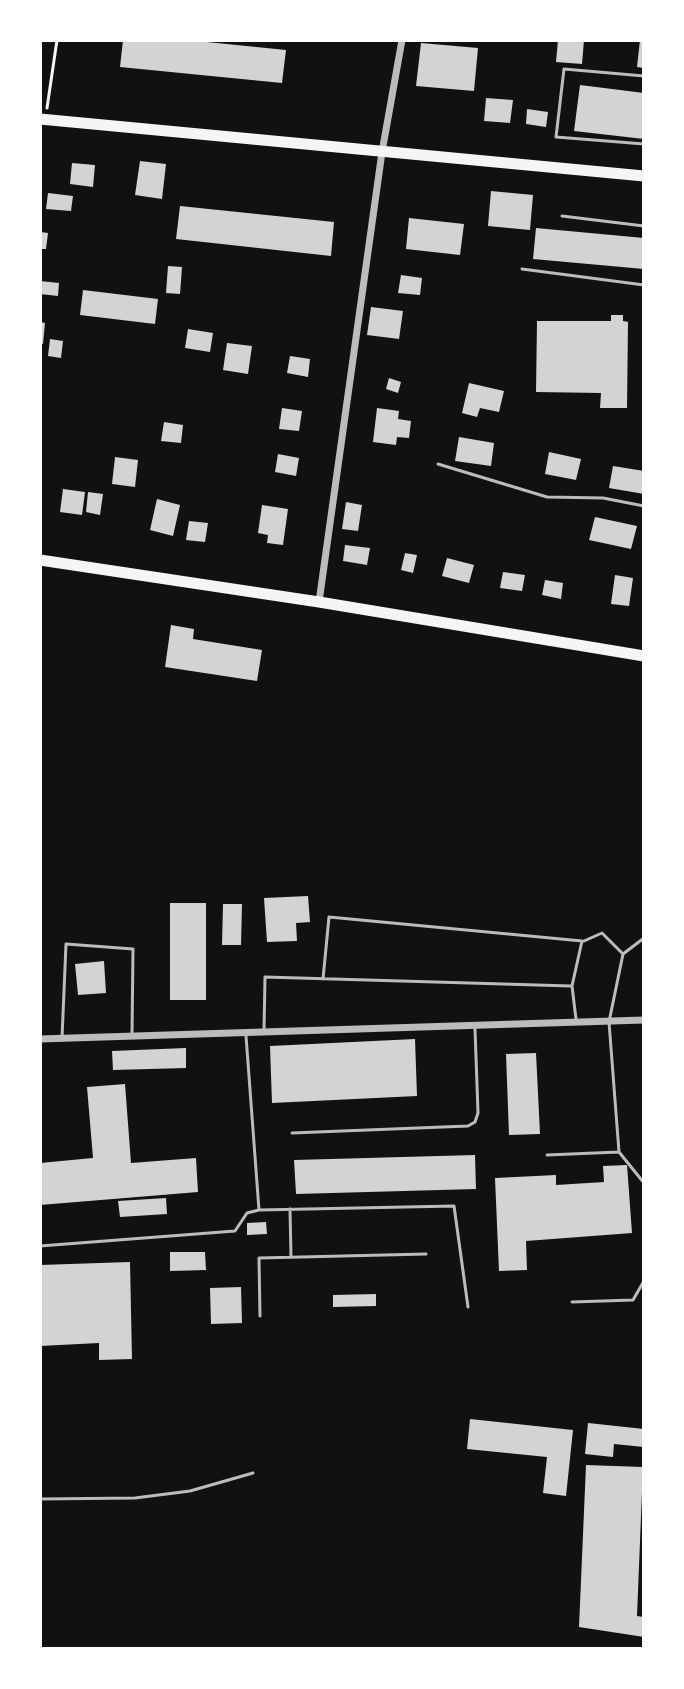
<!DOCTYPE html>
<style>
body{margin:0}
#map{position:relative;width:684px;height:1689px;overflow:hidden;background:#111;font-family:Barlow,sans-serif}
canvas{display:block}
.frame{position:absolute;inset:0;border:42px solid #fff;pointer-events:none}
</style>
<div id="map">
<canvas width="684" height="1689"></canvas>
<div class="frame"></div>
</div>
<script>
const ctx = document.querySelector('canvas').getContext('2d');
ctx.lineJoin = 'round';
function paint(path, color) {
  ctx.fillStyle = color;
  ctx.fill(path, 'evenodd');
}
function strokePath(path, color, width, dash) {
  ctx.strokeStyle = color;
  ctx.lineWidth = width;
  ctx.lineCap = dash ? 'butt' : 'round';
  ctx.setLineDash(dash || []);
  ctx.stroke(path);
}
const building = new Path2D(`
 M123 40H187L286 50 282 83 120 67Z
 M558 40H584L582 64 556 62Z
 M640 40H644V68L637 67Z
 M421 43 478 48 474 91 416 86Z
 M580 85 644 93V139L574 131Z
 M486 98 513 100 510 123 484 121Z
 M527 109 548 112 546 127 526 124Z
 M140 161 166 164 162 199 135 195Z
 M72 163 95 165 93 187 70 184Z
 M491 191 533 195 530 230 488 226Z
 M48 193 73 196 71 211 46 209Z
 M180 206 334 222 331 256 176 239Z
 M409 218 464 224 460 255 406 249Z
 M536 228 644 238V269L533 259Z
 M40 232 48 233 46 249H40Z
 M168 266 182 267 180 294 166 293Z
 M401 275 422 278 420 295 398 293Z
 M40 281 59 283 58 296 40 294Z
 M83 290 158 299 155 324 80 315Z
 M371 307 403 311 399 339 367 335Z
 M611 315H623V321L628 322 627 408H600L601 393 536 392 537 321H611Z
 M40 322 45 323 43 344 40 343Z
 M188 329 213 333 210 352 185 348Z
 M50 339 63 341 61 358 48 356Z
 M227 343 252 346 248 374 223 370Z
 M290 356 310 359 308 377 287 373Z
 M389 378 401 382 398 393 386 389Z
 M469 383 504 391 499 412 480 408 477 417 462 413Z
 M282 408 302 411 299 431 279 429Z
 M377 408 399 411 398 419 411 421 409 438 397 437 396 445 373 442Z
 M164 422 183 425 181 443 161 441Z
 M459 437 494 443 491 466 455 461Z
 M549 452 581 459 576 480 545 474Z
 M278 454 299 458 296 476 275 472Z
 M115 457 138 460 135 487 112 484Z
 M613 466 644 471V494L609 488Z
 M63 489 85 492 82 515 60 512Z
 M88 492 103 494 100 515 86 512Z
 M157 499 180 505 173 536 150 530Z
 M346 502 362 505 358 531 342 529Z
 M262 505 288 509 283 545 267 543 268 535 258 533Z
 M595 517 637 526 631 549 589 540Z
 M189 521 208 523 205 542 186 540Z
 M345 545 370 548 367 565 343 561Z
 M405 553 417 555 413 573 401 570Z
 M447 558 474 565 469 583 442 576Z
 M503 572 525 575 522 591 500 588Z
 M615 575 633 578 629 606 611 604Z
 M545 580 563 583 561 599 542 595Z
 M171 625 194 629 193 639 262 650 257 681 165 667Z
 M308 896 310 922 296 923 297 941 267 942 264 898Z
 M170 903H206V1000H170Z
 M223 904H242L241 945H222Z
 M104 961 106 993 78 995 75 964Z
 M415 1039 417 1096 272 1103 270 1046Z
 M186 1048V1068L113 1070 112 1051Z
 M536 1053 540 1134 509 1135 506 1054Z
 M125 1084 131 1163 196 1158 198 1192 40 1205V1163L93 1158 87 1087Z
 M475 1155 476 1189 296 1194 294 1160Z
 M627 1165 632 1233 526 1241 527 1270 499 1271 495 1178 556 1175V1185L604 1182 603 1166Z
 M166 1198 167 1214 120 1217 118 1201Z
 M266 1222 267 1234 247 1235V1223Z
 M170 1252H205L206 1270 170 1271Z
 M130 1262 132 1359 99 1360V1343L40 1346V1265Z
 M241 1287 242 1323 211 1324 210 1288Z
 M376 1294V1306L333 1307V1295Z
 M470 1419 573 1430 566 1496 543 1493 547 1457 467 1449Z
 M588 1423 644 1429V1447L614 1444 613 1457 585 1454Z
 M586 1465 643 1467 637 1616 644 1617V1637L579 1627Z`);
const path = new Path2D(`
 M47 108 57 40`);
const service = new Path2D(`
 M644 76 564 69 556 137 644 144
 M562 216 644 226
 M522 269 644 285
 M438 464 547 497 603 498 644 506
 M584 941 602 933 623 954 644 938
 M623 954 609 1022 619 1152 644 1183
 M323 979 329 917 582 941 572 986 576 1019
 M264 1031 265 977 571 986
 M62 1038 66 944 133 949 132 1035
 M292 1133 468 1126 475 1122 478 1113 475 1029
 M547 1155 619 1152
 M290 1209 291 1257
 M259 1210 454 1206 468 1307
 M40 1246 235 1231 247 1213 259 1210 246 1036
 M572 1302 633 1300 644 1281
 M260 1316 259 1258 426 1254
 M40 1499 135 1498 190 1491 253 1473`);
const minor = new Path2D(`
 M319 602 382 152 402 40
 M40 1039 644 1020`);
const trunk = new Path2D(`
 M40 119 644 176
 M40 560 319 602 644 656`);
paint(building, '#d3d3d3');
strokePath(path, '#f5f5f5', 3);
strokePath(service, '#bcbcbc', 3);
strokePath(minor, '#bcbcbc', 7);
strokePath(trunk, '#f5f5f5', 11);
</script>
